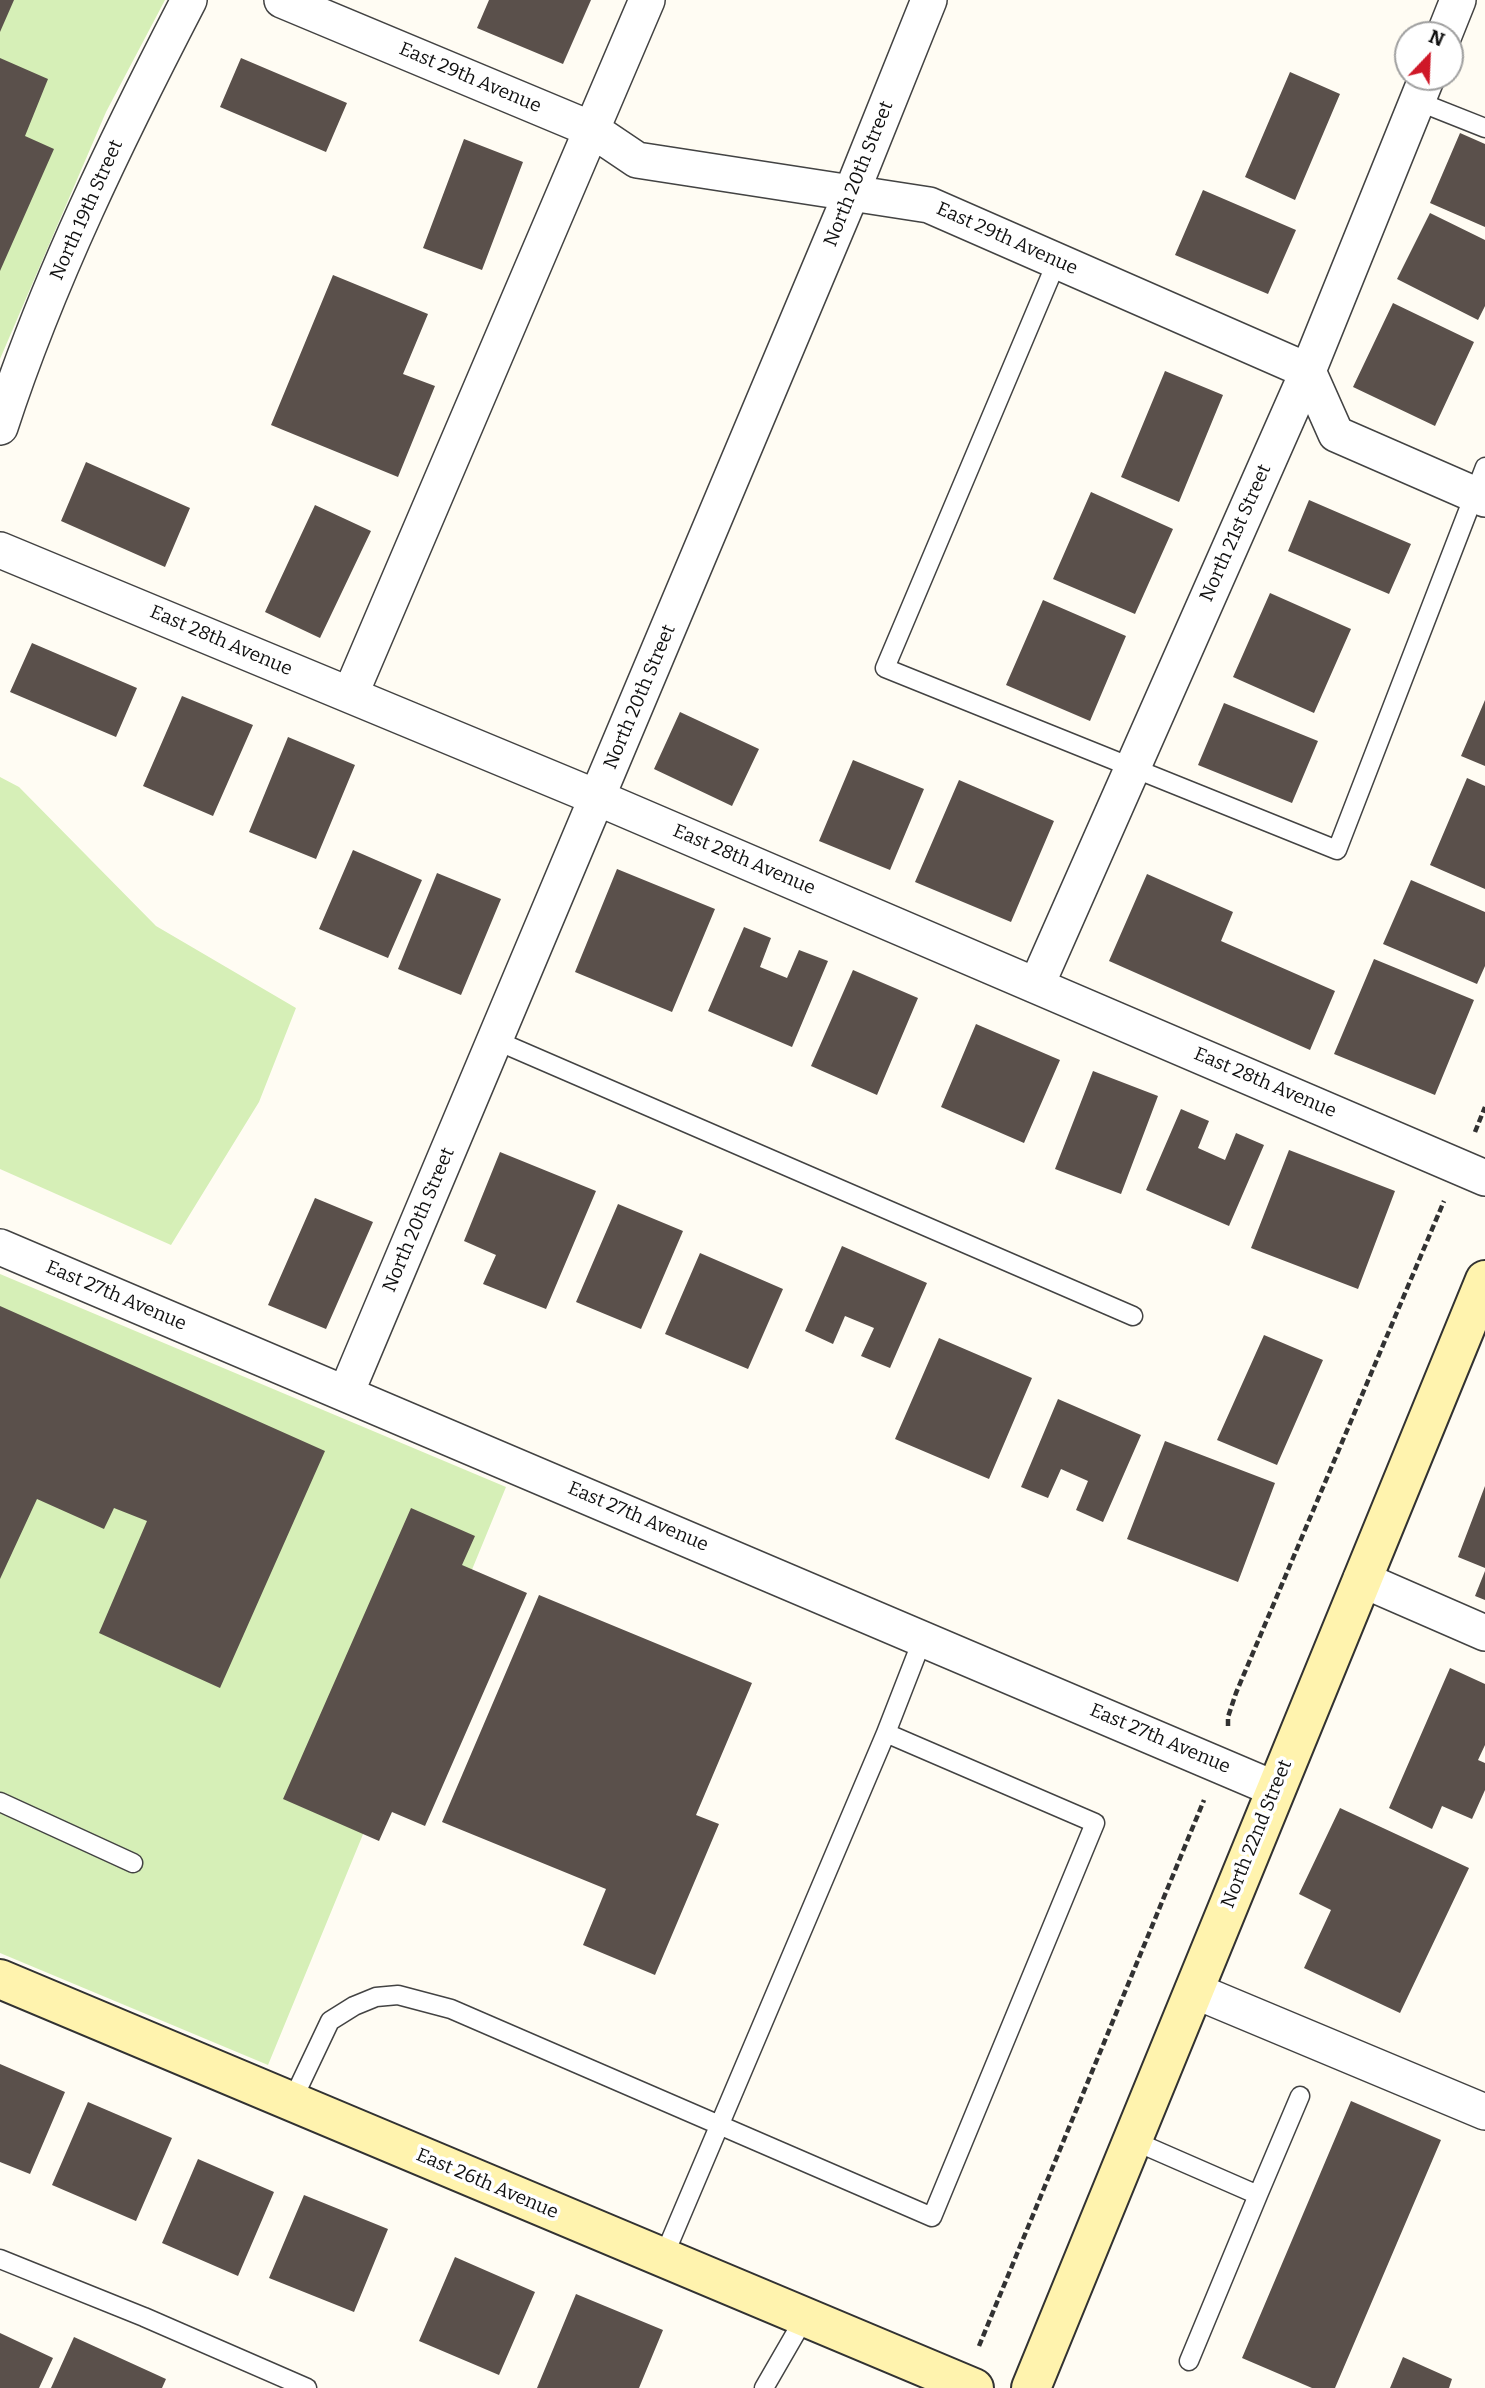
<!DOCTYPE html>
<style>
body{margin:0}
#map{position:relative;width:1485px;height:2388px;overflow:hidden;background:#fffcf3;font-family:Bitter,serif}
canvas{display:block}
.north{position:absolute;left:1394px;top:21px;width:70px;height:70px;box-sizing:border-box;background:#fff;border:2px solid #9f9f9f;border-radius:50%;rotate:23deg;font-size:19px;font-weight:700;line-height:28px;text-align:center;color:#101010}
.north::after{content:'';display:block;margin:auto;width:24px;height:32px;background:#cf1828;clip-path:polygon(50% 0,100% 100%,50% 72%,0 100%)}
</style>
<div id="map">
<canvas width="1485" height="2388"></canvas>
<div class="north">N</div>
</div>
<script>
const ctx = document.querySelector('canvas').getContext('2d');
ctx.lineJoin = 'round';
function paint(path, color) {
  ctx.fillStyle = color;
  ctx.fill(path, 'evenodd');
}
function strokePath(path, color, width, dash) {
  ctx.strokeStyle = color;
  ctx.lineWidth = width;
  ctx.lineCap = dash ? 'butt' : 'round';
  ctx.setLineDash(dash || []);
  ctx.stroke(path);
}
function write(font, color, halo, rows, align = 'center') {
  ctx.font = font + ' Bitter,serif';
  ctx.lineWidth = 7;
  ctx.setLineDash([]);
  ctx.textBaseline = 'middle';
  ctx.strokeStyle = halo;
  ctx.fillStyle = color;
  for (const [text, x, y, turn = 0] of rows) {
    ctx.save();
    ctx.translate(x, y);
    ctx.rotate((+turn || 0) * Math.PI / 180);
    ctx.textAlign = isNaN(turn) ? turn : align;
    if (halo) ctx.strokeText(text, 0, 0);
    ctx.fillText(text, 0, 0);
    ctx.restore();
  }
}
const green = new Path2D(`
 M0 0H165L106 112 0 359Z
 M0 777 19 787 156 926 296 1008 259 1102 171 1245 0 1169Z
 M0 1274 506 1487 268 2065 0 1953Z`);
const building = new Path2D(`
 M0 0H14L0 32Z
 M489 0H591L563 64 477 28Z
 M0 58 48 79 25 136 54 149 0 271Z
 M241 58 347 103 326 152 220 107Z
 M1290 72 1340 94 1295 200 1245 177Z
 M1460 133 1485 144V227L1430 203Z
 M464 139 523 162 482 270 423 248Z
 M1203 190 1296 230 1268 294 1175 255Z
 M1430 213 1485 240V306L1478 320 1397 279Z
 M333 275 428 314 403 374 435 386 398 477 271 425Z
 M1393 303 1474 342 1435 426 1353 387Z
 M1165 371 1223 395 1179 502 1121 477Z
 M86 462 190 508 165 567 61 521Z
 M1091 492 1173 529 1135 614 1053 579Z
 M1309 500 1411 544 1389 594 1288 551Z
 M315 505 371 531 320 638 265 612Z
 M1270 593 1351 629 1314 713 1233 677Z
 M1043 600 1126 636 1090 721 1006 685Z
 M32 643 137 688 116 737 10 692Z
 M182 696 253 725 213 816 143 786Z
 M1485 700V766L1461 756Z
 M1224 703 1318 741 1292 803 1198 765Z
 M680 712 759 749 732 806 654 769Z
 M288 737 355 765 316 859 249 832Z
 M853 760 924 789 890 870 819 841Z
 M1467 778 1485 786V889L1430 865Z
 M959 780 1054 821 1011 922 915 882Z
 M353 850 422 880 388 958 319 929Z
 M617 869 715 909 672 1012 575 972Z
 M437 873 501 899 461 995 398 969Z
 M1147 874 1233 912 1221 941 1335 991 1310 1050 1109 961Z
 M1411 880 1485 912V966L1477 984 1383 944Z
 M744 927 771 938 760 967 787 978 799 950 828 961 792 1047 708 1011Z
 M1374 959 1474 1000 1435 1095 1334 1054Z
 M853 970 918 998 877 1095 811 1066Z
 M976 1024 1060 1060 1024 1143 941 1107Z
 M1093 1071 1158 1096 1121 1194 1055 1169Z
 M1181 1109 1209 1121 1198 1148 1225 1160 1236 1133 1264 1145 1229 1226 1146 1190Z
 M1289 1150 1395 1191 1358 1289 1251 1248Z
 M500 1152 596 1191 546 1309 483 1284 496 1255 464 1241Z
 M315 1198 373 1222 326 1329 268 1305Z
 M618 1204 683 1231 641 1329 576 1302Z
 M842 1246 927 1283 890 1368 861 1356 874 1328 845 1316 833 1344 805 1331Z
 M700 1253 783 1289 748 1369 665 1334Z
 M0 1306 325 1451 220 1688 99 1633 147 1521 114 1508 104 1529 37 1499 0 1579Z
 M1264 1335 1323 1360 1277 1465 1217 1440Z
 M939 1338 1032 1378 989 1479 895 1439Z
 M1058 1399 1141 1435 1103 1522 1076 1510 1088 1481 1061 1469 1048 1498 1021 1487Z
 M1165 1441 1275 1483 1238 1582 1127 1539Z
 M1485 1486V1568L1458 1557Z
 M411 1508 475 1536 462 1565 527 1593 425 1826 392 1812 379 1841 283 1799Z
 M1485 1571V1600L1475 1596Z
 M539 1595 752 1683 696 1815 719 1824 655 1975 583 1945 606 1889 442 1822Z
 M1450 1668 1485 1684V1745L1478 1760 1485 1763V1790L1472 1819 1442 1806 1432 1829 1389 1808Z
 M1340 1808 1469 1868 1400 2013 1304 1968 1331 1910 1299 1894Z
 M0 2064 65 2092 30 2174 0 2162Z
 M1351 2101 1441 2140 1335 2388H1312L1242 2358Z
 M88 2102 172 2138 136 2221 52 2185Z
 M198 2159 274 2192 238 2276 162 2243Z
 M304 2195 388 2229 354 2312 269 2278Z
 M455 2257 535 2292 499 2375 419 2341Z
 M576 2294 663 2330 639 2388H537Z
 M0 2333 53 2358 39 2388H0Z
 M74 2337 166 2379 162 2388H51Z
 M1403 2357 1452 2379 1449 2388H1390Z`);
const path = new Path2D(`
 M1475 1132 1485 1107
 M1228 1726V1717L1236 1693 1444 1201
 M979 2346 1204 1800`);
const lane = new Path2D(`
 M1417 101 1485 128
 M1057 261 885 668 1337 850 1485 467
 M495 1040 1133 1316
 M0 1802 133 1863
 M292 2101 330 2021 354 2006 376 1997 398 1995 451 2009 932 2217 1095 1823 886 1733
 M1132 2140 1258 2195 1189 2361
 M1258 2195 1300 2096
 M663 2258 886 1733 923 1638
 M0 2259 144 2317 307 2388
 M764 2388 805 2317`);
const street = new Path2D(`
 M282 0 591 129 637 160 929 205 1308 371 1336 434 1485 499
 M1444 35 1458 0
 M0 427C48 280 118 137 189 0
 M0 550 598 798 1485 1178
 M350 695 647 0
 M1037 984 1308 371 1427 77
 M0 1247 1275 1789
 M346 1393 851 194 929 0
 M1361 1579 1485 1633
 M1193 1990 1485 2112`);
const secondary = new Path2D(`
 M0 1979 974 2388
 M1031 2388 1485 1280`);
const streetNames = [
 ["East 29th Avenue",470,78,23],
 ["North 20th Street",859,174,-68],
 ["North 19th Street",87,210,-66],
 ["East 29th Avenue",1007,239,24],
 ["North 21st Street",1236,533,-66],
 ["East 28th Avenue",221,641,23],
 ["North 20th Street",640,697,-67],
 ["East 28th Avenue",744,860,23],
 ["East 28th Avenue",1265,1083,23],
 ["North 20th Street",419,1220,-67],
 ["East 27th Avenue",116,1296,23],
 ["East 27th Avenue",638,1517,23],
 ["East 27th Avenue",1160,1739,23],
 ["North 22nd Street",1257,1834,-68],
 ["East 26th Avenue",487,2184,23]
];
paint(green, '#d6efb7');
paint(building, '#5a504b');
strokePath(lane, '#434343', 21);
strokePath(street, '#434343', 38);
strokePath(secondary, '#323232', 42);
strokePath(path, '#323232', 4.5, [7, 3.5]);
strokePath(lane, '#fff', 18);
strokePath(street, '#fff', 35);
strokePath(secondary, '#fff3ae', 38);
write('19px', '#101010', '#fff', streetNames);
</script>
